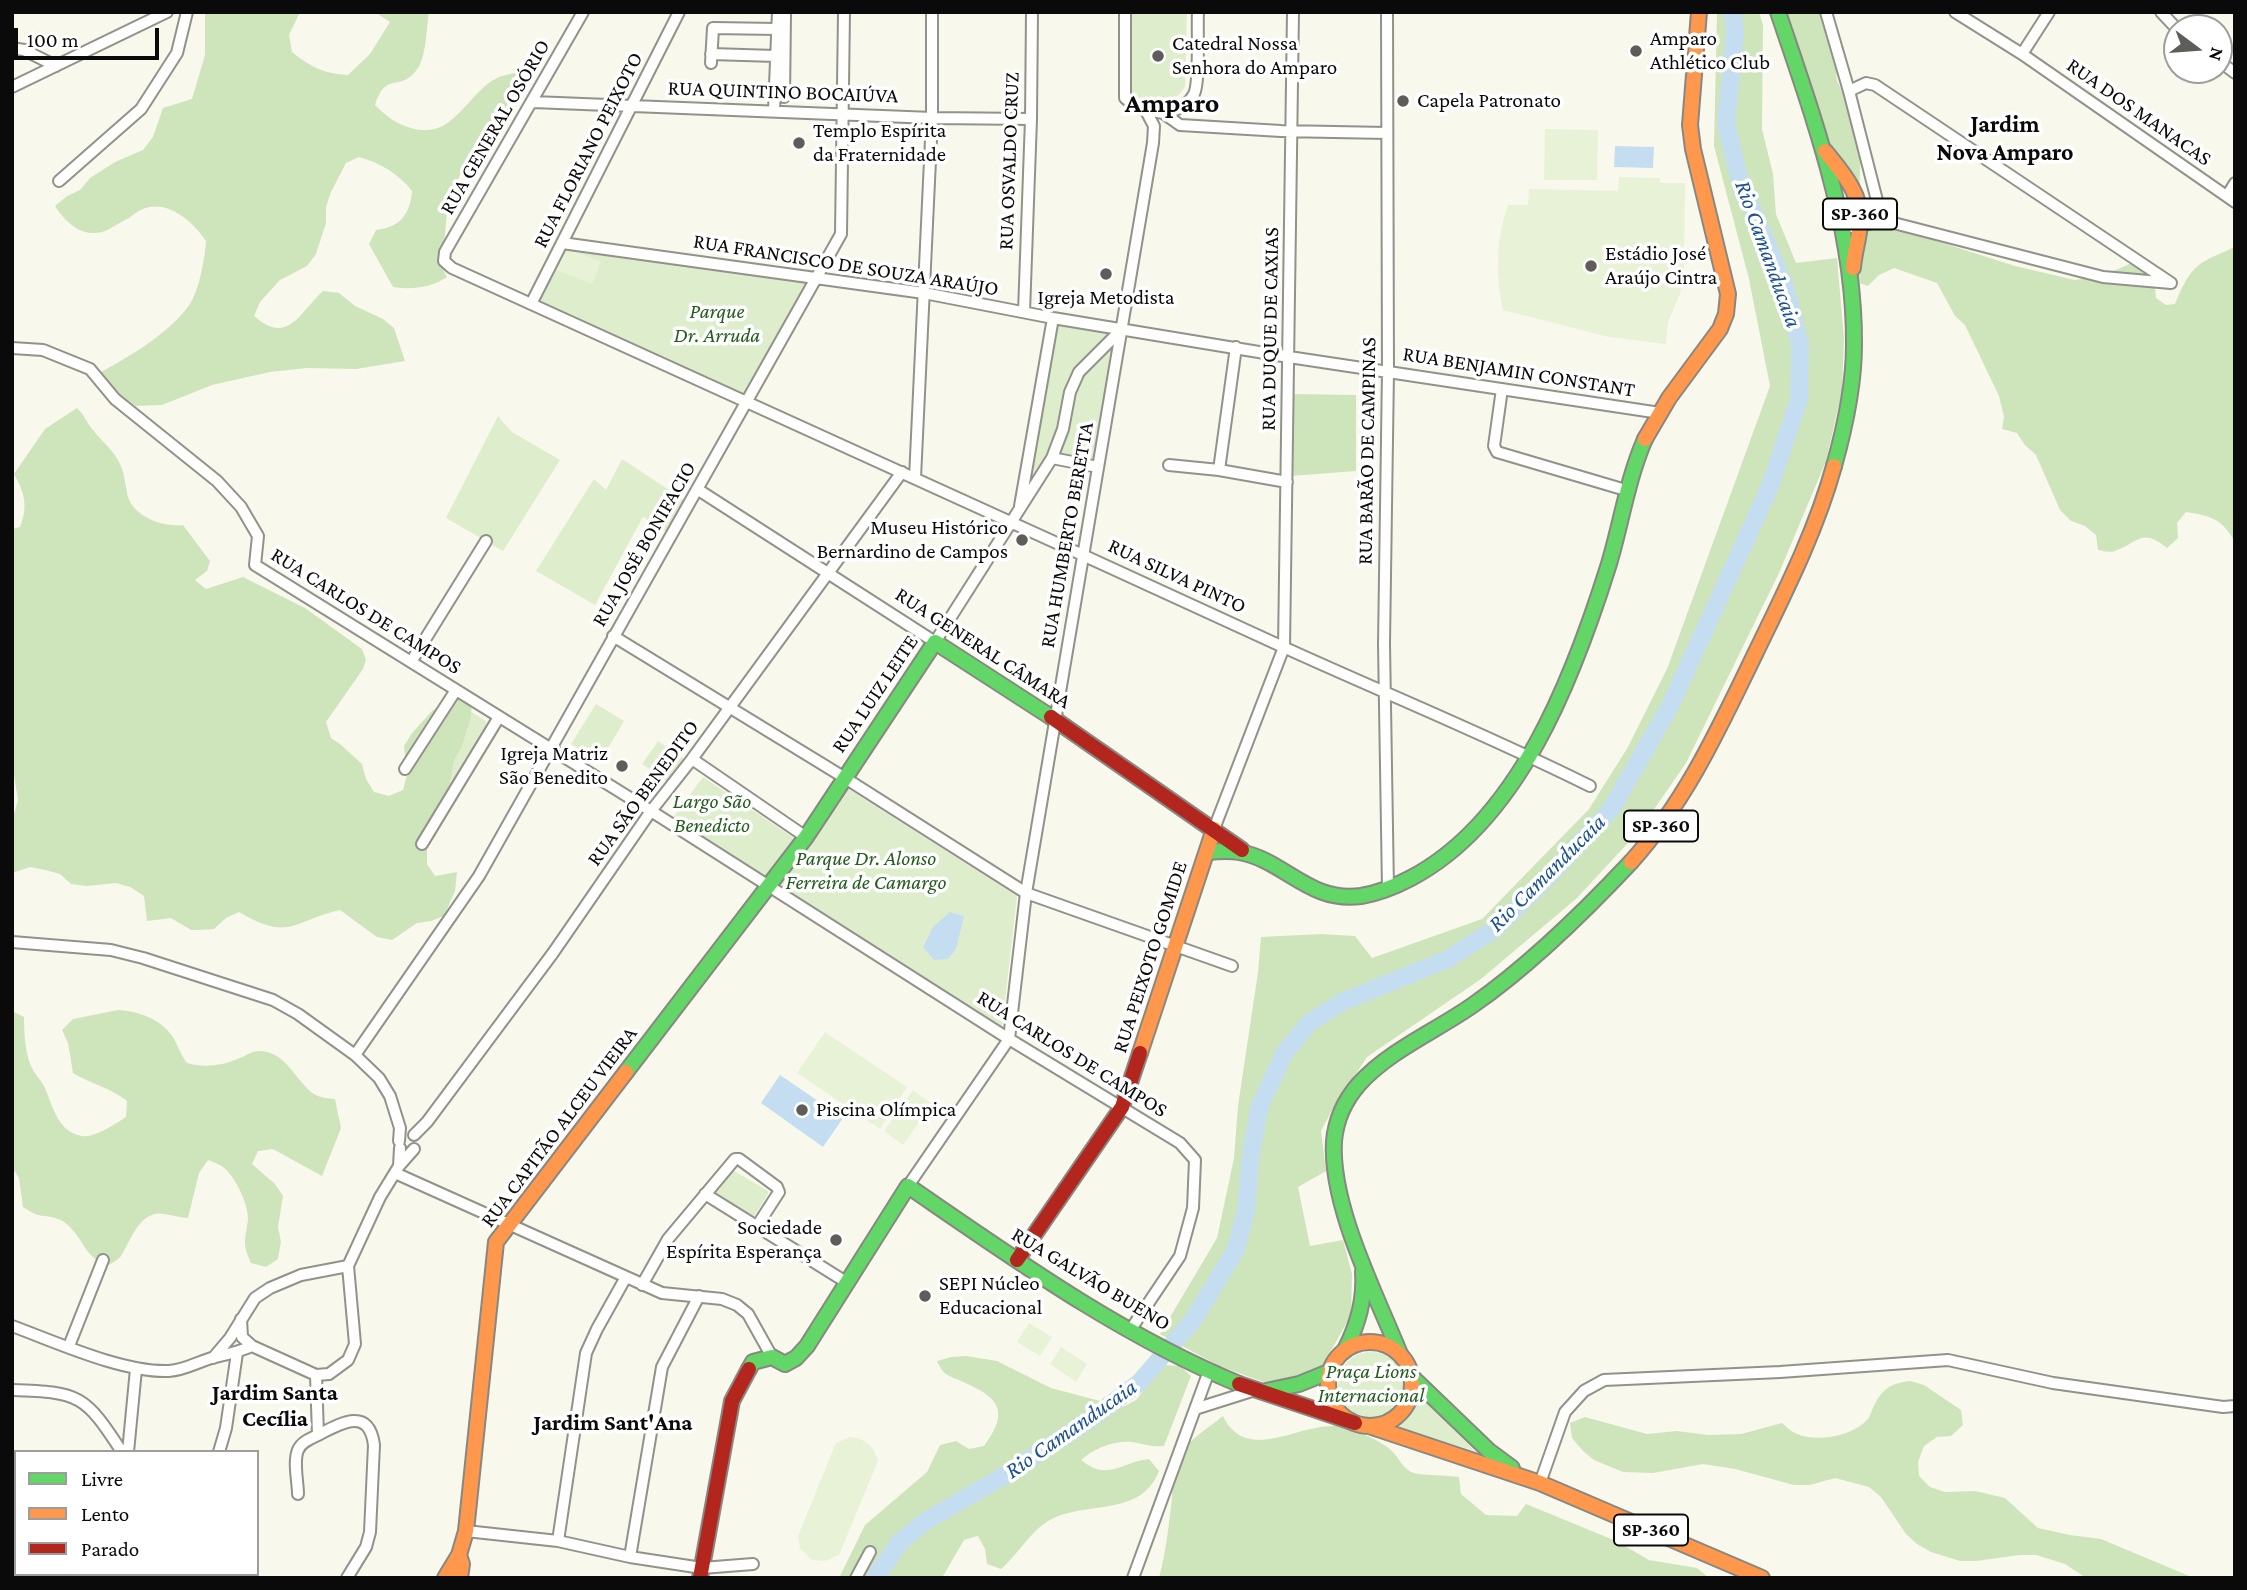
<!DOCTYPE html>
<meta charset="utf-8">
<style>
body{margin:0}
#map{position:relative;width:2247px;height:1590px;overflow:hidden;background:#f9f8ec;font-family:"Crimson Pro",serif}
canvas{display:block}
.frame{position:absolute;inset:0;border:14px solid #0a0a0a;pointer-events:none}
.legend{position:absolute;left:14px;top:1450px;width:245px;height:126px;box-sizing:border-box;background:#fff;border:2px solid #9d9d9d;margin:0;padding:9px 12px;list-style:none;font-size:21px;color:#0a0a0a}
.legend li{display:flex;align-items:center;gap:14px;height:35px}
.legend b{width:35px;border:2px solid #9d9d9d}
.north{position:absolute;left:2163px;top:14px;width:70px;height:70px;box-sizing:border-box;background:#fff;border:2px solid #9d9d9d;border-radius:50%;rotate:106deg;font-size:19px;font-weight:700;line-height:28px;text-align:center;color:#0a0a0a}
.north::after{content:'';display:block;margin:auto;width:24px;height:32px;background:#5e5d59;clip-path:polygon(50% 0,100% 100%,50% 72%,0 100%)}
.scale{position:absolute;left:14px;top:28px;width:145px;height:32px;box-sizing:border-box;border:4px solid #0a0a0a;border-top:0;padding-left:9px;font-size:21px;line-height:24px;white-space:nowrap;color:#0a0a0a;-webkit-text-stroke:5px #fff;paint-order:stroke}
</style>
<div id="map">
<canvas width="2247" height="1590"></canvas>
<div class="frame"></div>
<ul class="legend">
<li><b style="height:9px;background:#63d668"></b>Livre</li>
<li><b style="height:9px;background:#ff974d"></b>Lento</li>
<li><b style="height:9px;background:#b3261e"></b>Parado</li>
</ul>
<div class="north">N</div>
<div class="scale">100 m</div>
</div>
<script>
const ctx = document.querySelector('canvas').getContext('2d');
ctx.lineJoin = 'round';
function paint(path, color) {
  ctx.fillStyle = color;
  ctx.fill(path, 'evenodd');
}
function strokePath(path, color, width, dash) {
  ctx.strokeStyle = color;
  ctx.lineWidth = width;
  ctx.lineCap = dash ? 'butt' : 'round';
  ctx.setLineDash(dash || []);
  ctx.stroke(path);
}
function write(font, color, halo, rows, align = 'center') {
  ctx.font = font + ' "Crimson Pro",serif';
  ctx.lineWidth = 7;
  ctx.setLineDash([]);
  ctx.textBaseline = 'middle';
  ctx.strokeStyle = halo;
  ctx.fillStyle = color;
  for (const [text, x, y, turn = 0] of rows) {
    ctx.save();
    ctx.translate(x, y);
    ctx.rotate((+turn || 0) * Math.PI / 180);
    ctx.textAlign = isNaN(turn) ? turn : align;
    if (halo) ctx.strokeText(text, 0, 0);
    ctx.fillText(text, 0, 0);
    ctx.restore();
  }
}
const green = new Path2D(`
 M1130 12H1187L1185 87C1177 99 1161 112 1145 104 1140 102 1136 98 1130 96Z
 M562 244 813 278 747 401 528 310Z
 M1054 321 1114 332 1075 372 1060 429 1050 455 1023 499Z
 M1116 346 1095 463 1056 456 1073 391 1082 373Z
 M498 416 512 432 560 460 503 551 446 518Z
 M622 459 689 503 671 535 643 517 595 605 536 571 594 479 606 490Z
 M596 704 624 721 600 762 571 744Z
 M462 706 486 721V729L441 800Z
 M658 741 684 759 668 782 642 764Z
 M703 777 794 838 765 878 672 819Z
 M845 787 1017 896 1002 1027 780 887Z
 M731 1169 768 1191V1194L754 1216 750 1217 714 1195 713 1191Z
 M1338 1385a33 33 0 1 1 66 0a33 33 0 1 1-66 0Z
 M1418 1393 1475 1451 1393 1426C1408 1418 1414 1410 1418 1393Z`);
const forest = new Path2D(`
 M205 12H300L289 35 292 52C310 67 325 74 348 75L370 54 390 22 375 12H429C426 29 427 59 415 72 399 91 385 72 375 105 386 116 396 124 411 128 455 141 466 92 499 77 504 75 510 74 515 73L517 75 512 103 467 160 448 201 442 267 447 277C431 288 411 290 393 287L369 244 376 230C400 227 410 215 412 191 398 173 380 163 359 157L346 163 331 192 326 207V223L316 254 307 266 280 280 260 302 254 316C288 346 299 313 323 291L339 293 355 306 383 319 394 328 405 361 356 369 307 368 270 372 212 385 162 405 136 406 103 385 96 375C128 357 168 335 190 304 199 290 205 258 206 241 193 222 168 199 143 209 138 211 133 215 129 218 121 221 113 228 105 231 83 239 66 223 55 206L67 196 80 190 90 178 115 162 143 150 153 137 163 108 192 99 205 55Z
 M1717 12H1759L1763 25 1762 129 1773 174 1776 214 1796 263 1837 258 1844 339 1842 391 1826 461 1779 573 1686 763 1639 831 1577 898 1481 979 1367 1057 1331 1112 1321 1131 1326 1171 1298 1187 1310 1246 1343 1240 1352 1274 1351 1315 1323 1365 1302 1376 1272 1385 1219 1366 1160 1334 1217 1238 1234 1158 1238 1106 1258 972 1261 937 1321 934 1355 936 1372 958 1482 919 1589 809 1628 747 1667 669 1770 386 1749 279 1714 146Z
 M1778 12H1820L1834 45 1837 81 1848 103 1861 148 1859 194 1871 220 2015 266 2075 280 2104 275 2132 263 2159 267 2154 276 2156 298 2166 305 2175 304C2192 264 2196 264 2235 247V542C2222 519 2212 516 2186 512L2177 523 2178 538 2167 548C2141 527 2138 543 2115 551 2110 553 2104 551 2098 550L2096 535 2085 526 2071 521 2060 510 2036 455 2025 445 2017 433 2002 429 2004 417 1999 396 1965 325 1955 316 1937 283 1894 268 1879 275 1868 286 1859 283 1851 260 1847 198 1826 153Z
 M1294 394 1356 395V471L1291 476Z
 M77 408C85 415 86 422 93 430 101 441 113 449 120 464 125 474 125 486 128 497 135 517 162 527 183 525L210 561 207 571 195 580 206 589 243 577 305 608 362 649 366 660 363 669 326 722 331 738 340 744 362 764 366 779 374 792 389 796 403 790 407 775 404 746 412 733 432 711 457 694 472 701 471 716 462 746 454 760 446 805 427 848V864L435 876 457 872 455 891 444 916 431 921 417 923 392 940 377 937 340 910C292 921 290 942 239 912L226 918 214 929 200 930H191L171 918 147 921 144 896 130 887 116 883 87 886 71 884 60 874 45 870 30 867 12 873V821L18 800 12 763V529L20 527C28 507 25 493 14 474L45 429Z
 M118 1010C138 1011 161 1019 173 1037 178 1046 181 1055 187 1063 205 1068 222 1066 240 1058 245 1056 254 1050 260 1051 287 1052 295 1081 314 1094 320 1098 328 1098 335 1099L341 1128 322 1176 273 1149 258 1151 252 1164 275 1184 283 1196 278 1227 281 1242 278 1259 266 1267 251 1263C242 1242 245 1241 248 1220 249 1205 235 1176 223 1167 219 1164 213 1162 208 1160L199 1173 188 1218C179 1218 162 1212 155 1214 137 1218 130 1242 121 1256 118 1260 112 1263 107 1266 82 1255 84 1237 64 1222 55 1216 48 1217 38 1215 33 1214 27 1209 23 1207L19 1178 12 1167V1011L24 1017C24 1033 25 1056 33 1070 36 1076 42 1081 45 1088 53 1107 58 1132 82 1136 95 1138 115 1124 126 1117L127 1101C111 1088 91 1084 73 1073L68 1043 62 1030 73 1019Z
 M966 1356 997 1361 1051 1388 1123 1407 1136 1400 1164 1365 1180 1366 1191 1376 1164 1446C1153 1447 1148 1445 1137 1443 1118 1438 1094 1448 1081 1460 1108 1482 1121 1462 1149 1459L1159 1471C1142 1515 1093 1502 1056 1517 1032 1527 1020 1553 1001 1569L987 1564 985 1549 978 1536 964 1540 942 1578H839L865 1525 927 1472 940 1445 956 1441 969 1449 984 1446C1011 1410 998 1397 961 1381 957 1379 950 1377 946 1374 942 1372 939 1365 937 1361L951 1357Z
 M1910 1381 1924 1385 1961 1410 1963 1425 1951 1436 1937 1437 1924 1446 1918 1462 1919 1476 1930 1487 1945 1492 1975 1491 2005 1498 2038 1528 2070 1535 2101 1539 2194 1578H2086L2065 1564 2036 1555H2020L1976 1561H1960L1931 1552 1917 1544 1906 1534 1881 1497 1869 1487 1835 1478 1810 1485H1794L1735 1469 1703 1464 1653 1473 1623 1472 1594 1460 1583 1451 1572 1438 1570 1423 1585 1417 1647 1434 1677 1431 1708 1435 1741 1434 1782 1423C1786 1426 1790 1431 1795 1433 1815 1443 1852 1437 1868 1419 1871 1415 1872 1408 1875 1404 1883 1388 1892 1383 1910 1381Z
 M1223 1416C1246 1464 1297 1424 1335 1426 1350 1427 1383 1441 1393 1452 1399 1458 1402 1467 1411 1472 1421 1476 1447 1475 1459 1477L1461 1494 1486 1515 1517 1516 1526 1504 1616 1541 1649 1560 1697 1568 1709 1578H1159C1166 1551 1169 1525 1172 1497 1173 1484 1169 1473 1176 1460 1186 1441 1206 1430 1223 1416Z`);
const pitch = new Path2D(`
 M1545 129 1598 130 1597 180H1544Z
 M1619 177 1660 178V183H1685L1684 276 1680 294 1668 322 1666 344 1609 337 1503 310C1495 275 1496 239 1508 205H1528L1529 189 1618 191Z
 M565 248 601 262 592 284 556 270Z
 M825 1032 907 1087 880 1129 797 1073Z
 M913 1090 932 1104 903 1145 884 1131Z
 M1029 1323 1052 1337 1040 1356 1017 1342Z
 M1061 1347 1087 1364 1076 1382 1050 1364Z
 M850 1437C866 1439 873 1445 878 1461L839 1555 825 1561 812 1560 800 1548 798 1536 836 1443Z`);
const water = new Path2D(`
 M1615 146 1654 147 1653 168 1614 167Z
 M950 912 964 916 956 949 948 959 934 960 923 947 933 927Z
 M780 1075 843 1118 823 1147 761 1103Z`);
const river = new Path2D(`
 M875 1578 900 1542 924 1522 1002 1477 1088 1421 1139 1383 1194 1319 1235 1251 1246 1212 1250 1161 1259 1108 1285 1052 1309 1023 1342 1002 1448 959 1495 929 1554 871 1612 808 1670 706 1771 484 1799 399 1800 344 1785 287 1739 178 1726 123 1735 33 1733 12`);
const street = new Path2D(`
 M583 12 445 252 444 261 452 268C728 393 1005 519 1281 646 1384 693 1488 735 1590 786
 M1125 12V98L1137 108 1163 113 1180 125 1281 131 1387 133
 M1387 12 1388 371 1384 644 1388 889
 M1826 12 1849 91 1882 220
 M1955 12 2022 54 2235 202
 M2161 12 2177 29
 M12 48 24 50 56 66
 M711 54 776 56
 M2022 54 2049 12
 M2219 61 2235 73
 M711 63 713 28 777 29
 M12 87 167 12
 M1849 91 1866 83 1875 85 2171 283
 M784 97 785 15
 M533 102 932 118 1031 119
 M774 110 778 12
 M1163 113C1176 110 1187 107 1194 94 1200 83 1197 28 1198 12
 M59 181 141 109 177 53 187 12
 M2227 196 2235 183
 M1854 228 1882 220 2103 277 2171 283
 M562 243 924 293 1053 318 1289 357 1660 413
 M531 304 679 12
 M1024 312 1031 119 1032 12
 M1236 347 1219 470 1287 482
 M12 348 43 350 90 369 115 399 217 481 241 507 258 536 255 565 651 811 1009 1039 1180 1143 1195 1160 1193 1208 1180 1256 1131 1329
 M1502 389 1494 446 1497 452 1629 491
 M1052 458 1098 467
 M1169 465 1219 470
 M915 478 932 118V12
 M697 489 935 642 1052 458 1063 429 1070 392 1079 372 1122 329
 M1020 506 1053 318
 M613 636 845 778 1026 893 1232 966
 M411 662 486 541
 M692 759 806 837
 M405 769 456 690
 M1214 829 1284 647 1293 12
 M422 844 499 717
 M12 942 111 950 143 958 273 1000 298 1014 355 1055 379 1078 390 1096 400 1128 399 1141
 M355 1055 479 876 841 234 844 12
 M414 1135 427 1122 553 953 651 811 692 759 902 472
 M399 1166 400 1148
 M395 1173 662 1293 722 1299 737 1305 748 1314 772 1357
 M908 1186 1009 1039 1026 893 1153 143 1154 126 1146 111
 M705 1194 846 1282
 M642 1285 668 1239 735 1159H739L777 1187 779 1192 757 1226
 M241 1319 242 1337 252 1346 316 1375 329 1374 348 1360 355 1344 348 1266 380 1197 399 1166 414 1149
 M12 1326C56 1342 123 1373 169 1371 186 1370 199 1361 215 1357 229 1354 239 1352 252 1346
 M69 1346 103 1260
 M213 1358 230 1338 255 1298 270 1288 301 1275 348 1266
 M316 1375 318 1435
 M12 1390C80 1392 85 1395 122 1452
 M1195 1409 1255 1390
 M128 1452 136 1369
 M219 1452 226 1428 237 1353
 M12 1480H16
 M1540 1483 1565 1412 1584 1391 1604 1380 1780 1372 1948 1360 2053 1383 2223 1407 2235 1406
 M298 1494C298 1482 293 1461 298 1450 302 1441 312 1438 320 1434 343 1422 369 1408 374 1445L370 1532 366 1547 347 1578
 M466 1531 558 1541 630 1557 702 1568 753 1564
 M558 1541 586 1353 597 1329 626 1277
 M630 1557 662 1367 699 1296
 M12 1567H16
 M203 1574 252 1578
 M143 1578V1574
 M856 1578 870 1552
 M1133 1578 1209 1371`);
const fast = new Path2D(`
 M1778 12C1814 119 1855 230 1854 345 1854 386 1845 427 1834 466
 M1207 852C1218 851 1228 850 1239 852 1285 860 1308 903 1361 896 1379 893 1394 887 1411 878 1519 821 1573 678 1608 567 1621 525 1627 480 1645 439
 M626 1072 806 837 935 642 1051 717
 M1345 1350C1358 1324 1365 1300 1363 1271
 M1400 1354C1376 1294 1330 1206 1334 1141 1336 1119 1345 1100 1359 1084 1390 1050 1436 1031 1473 1005 1529 966 1585 911 1631 862
 M749 1369 753 1362 772 1357 785 1364 796 1358 807 1346 908 1186C1013 1258 1120 1335 1239 1384
 M1412 1377 1489 1451 1512 1468
 M1266 1391 1299 1384 1331 1371`);
const slow = new Path2D(`
 M1825 151C1842 172 1863 195 1860 224 1859 239 1854 253 1853 268
 M1645 439 1669 398 1720 329 1726 314 1728 294 1693 149 1690 125 1699 12
 M1631 862C1687 800 1720 726 1756 652 1785 592 1816 531 1834 466
 M1140 1053 1214 829
 M1328 1384a42 42 0 1 1 84 0a42 42 0 1 1-84 0Z
 M1369 1426 1540 1483 1762 1578
 M459 1555 462 1564 460 1578
 M445 1578 459 1555 466 1531 496 1242 626 1072`);
const jam = new Path2D(`
 M1051 717 1242 850
 M1017 1260 1122 1107 1140 1053
 M1239 1384 1355 1423
 M700 1578 732 1401 749 1369`);
const markers = [
 [1636,51,7,"#5e5d59"],
 [1158,56,7,"#5e5d59"],
 [1403,101,7,"#5e5d59"],
 [799,143,7,"#5e5d59"],
 [1591,266,7,"#5e5d59"],
 [1106,274,7,"#5e5d59"],
 [1022,540,7,"#5e5d59"],
 [622,766,7,"#5e5d59"],
 [802,1110,7,"#5e5d59"],
 [836,1240,7,"#5e5d59"],
 [925,1296,7,"#5e5d59"]
];
const shields = [
 [1860,214,74],
 [1661,826,74],
 [1651,1530,74]
];
const shieldNames = [
 ["SP-360",1860,214],
 ["SP-360",1661,826],
 ["SP-360",1651,1530]
];
const poiNames = [
 ["Amparo",1650,39],
 ["Athlético Club",1650,63],
 ["Catedral Nossa",1172,44],
 ["Senhora do Amparo",1172,68],
 ["Capela Patronato",1417,101],
 ["Templo Espírita",813,131],
 ["da Fraternidade",813,155],
 ["Estádio José",1605,254],
 ["Araújo Cintra",1605,278],
 ["Igreja Metodista",1106,298,"center"],
 ["Museu Histórico",1008,528,"right"],
 ["Bernardino de Campos",1008,552,"right"],
 ["Igreja Matriz",608,754,"right"],
 ["São Benedito",608,778,"right"],
 ["Piscina Olímpica",816,1110],
 ["Sociedade",822,1228,"right"],
 ["Espírita Esperança",822,1252,"right"],
 ["SEPI Núcleo",939,1284],
 ["Educacional",939,1308]
];
const streetNames = [
 ["RUA QUINTINO BOCAIÚVA",783,92,2],
 ["RUA DOS MANACAS",2139,112,35],
 ["RUA GENERAL OSÓRIO",495,127,-60],
 ["RUA FLORIANO PEIXOTO",588,150,-63],
 ["RUA OSVALDO CRUZ",1009,161,-88],
 ["RUA FRANCISCO DE SOUZA ARAÚJO",846,265,9],
 ["RUA DUQUE DE CAXIAS",1270,329,-89],
 ["RUA BENJAMIN CONSTANT",1519,372,9],
 ["RUA BARÃO DE CAMPINAS",1367,451,-89],
 ["RUA HUMBERTO BERETTA",1067,535,-80],
 ["RUA JOSÉ BONIFACIO",644,544,-60],
 ["RUA SILVA PINTO",1177,576,25],
 ["RUA CARLOS DE CAMPOS",366,611,32],
 ["RUA GENERAL CÂMARA",983,648,33],
 ["RUA LUIZ LEITE",875,694,-56],
 ["RUA SÃO BENEDITO",643,793,-54],
 ["RUA PEIXOTO GOMIDE",1150,957,-72],
 ["RUA CARLOS DE CAMPOS",1072,1054,32],
 ["RUA CAPITÃO ALCEU VIEIRA",559,1127,-53],
 ["RUA GALVÃO BUENO",1091,1279,31]
];
const parkNames = [
 ["Parque",717,312],
 ["Dr. Arruda",717,336],
 ["Largo São",712,802],
 ["Benedicto",712,826],
 ["Parque Dr. Alonso",866,859],
 ["Ferreira de Camargo",866,883],
 ["Praça Lions",1371,1372],
 ["Internacional",1371,1396]
];
const waterNames = [
 ["Rio Camanducaia",1768,254,70],
 ["Rio Camanducaia",1547,873,-45],
 ["Rio Camanducaia",1071,1429,-35]
];
const neighbourhoodNames = [
 ["Jardim Santa",275,1393],
 ["Cecília",275,1419],
 ["Jardim Sant'Ana",613,1423]
];
const quarterNames = [
 ["Jardim",2005,125],
 ["Nova Amparo",2005,153]
];
const districtNames = [
 ["Amparo",1172,103]
];
paint(green, '#deeecd');
paint(forest, '#cee5bc');
paint(pitch, '#e8f2d7');
paint(water, '#c5ddf0');
strokePath(river, '#c5ddf0', 18);
strokePath(street, '#92918c', 14);
strokePath(fast, '#888882', 18);
strokePath(slow, '#888882', 18);
strokePath(jam, '#888882', 18);
strokePath(street, '#fefefc', 10);
strokePath(fast, '#63d668', 14);
strokePath(slow, '#ff974d', 14);
strokePath(jam, '#b3261e', 14);
for (const [x, y, r, color] of markers) {
  const dot = new Path2D();
  dot.arc(x, y, r, 0, 2 * Math.PI);
  ctx.fillStyle = color;
  ctx.fill(dot);
  strokePath(dot, '#fff', 2.5);
}
for (const [x, y, w] of shields) {
  const box = new Path2D();
  box.roundRect(x - w / 2, y - 15.5, w, 31, 5);
  ctx.fillStyle = '#fff';
  ctx.fill(box);
  strokePath(box, '#0a0a0a', 2);
}
write('bold 19px', '#0a0a0a', null, shieldNames);
write('21px', '#0a0a0a', '#fff', poiNames, 'left');
write('21px', '#0a0a0a', '#fff', streetNames);
write('italic 21px', '#245c1f', '#fff', parkNames);
write('italic 23px', '#1b5093', '#fff', waterNames);
write('bold 23px', '#0a0a0a', '#fff', neighbourhoodNames);
write('bold 24px', '#0a0a0a', '#fff', quarterNames);
write('bold 28px', '#0a0a0a', '#fff', districtNames);
</script>
